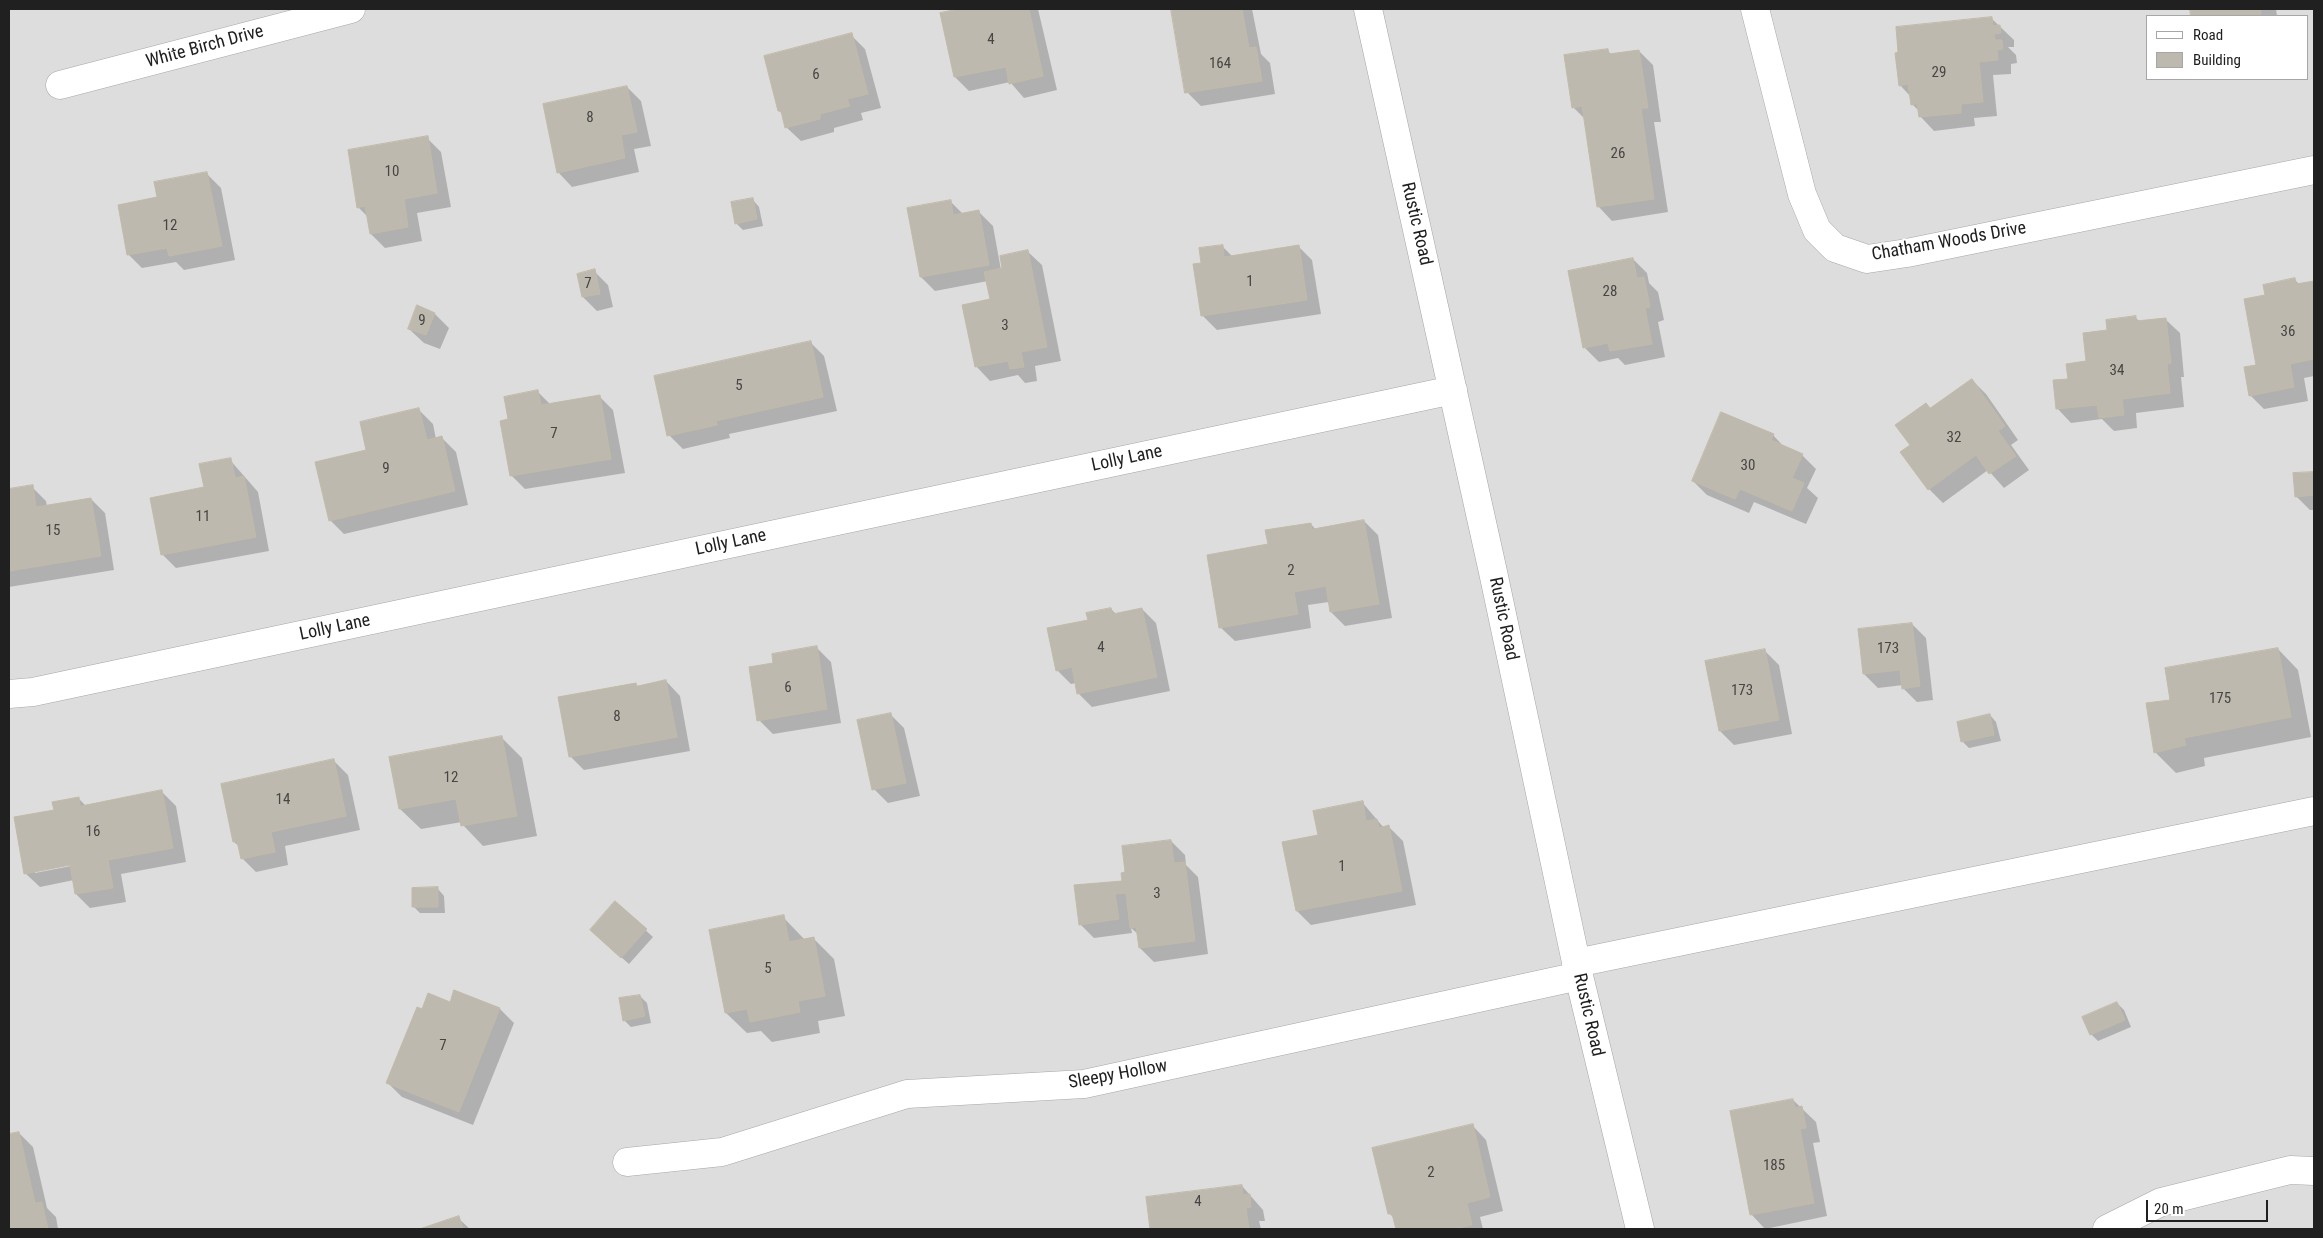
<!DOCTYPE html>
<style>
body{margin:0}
#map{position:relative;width:2323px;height:1238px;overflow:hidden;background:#f0f0e6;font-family:"Roboto Condensed",sans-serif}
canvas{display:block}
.frame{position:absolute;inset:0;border:10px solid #202020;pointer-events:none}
.legend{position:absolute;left:2146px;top:15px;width:162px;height:65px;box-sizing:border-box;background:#fff;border:1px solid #a6a6a6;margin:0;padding:6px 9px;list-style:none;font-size:15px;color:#202020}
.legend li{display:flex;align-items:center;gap:10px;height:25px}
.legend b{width:25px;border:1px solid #a6a6a6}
.scale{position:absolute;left:2146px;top:1200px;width:122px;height:22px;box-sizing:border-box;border:2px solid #202020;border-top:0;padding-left:6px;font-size:15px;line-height:18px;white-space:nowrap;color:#202020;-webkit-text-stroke:4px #fff;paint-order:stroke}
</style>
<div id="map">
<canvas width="2323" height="1238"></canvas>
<div class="frame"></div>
<ul class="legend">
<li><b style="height:6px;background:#fff"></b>Road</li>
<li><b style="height:14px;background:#bdb9af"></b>Building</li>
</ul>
<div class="scale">20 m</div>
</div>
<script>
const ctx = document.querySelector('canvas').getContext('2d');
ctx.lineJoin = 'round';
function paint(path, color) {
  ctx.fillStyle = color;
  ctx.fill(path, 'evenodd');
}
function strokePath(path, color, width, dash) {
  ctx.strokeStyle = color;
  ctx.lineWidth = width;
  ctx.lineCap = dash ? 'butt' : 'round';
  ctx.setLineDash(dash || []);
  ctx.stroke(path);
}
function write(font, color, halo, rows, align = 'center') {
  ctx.font = font + ' "Roboto Condensed",sans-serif';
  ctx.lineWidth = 4;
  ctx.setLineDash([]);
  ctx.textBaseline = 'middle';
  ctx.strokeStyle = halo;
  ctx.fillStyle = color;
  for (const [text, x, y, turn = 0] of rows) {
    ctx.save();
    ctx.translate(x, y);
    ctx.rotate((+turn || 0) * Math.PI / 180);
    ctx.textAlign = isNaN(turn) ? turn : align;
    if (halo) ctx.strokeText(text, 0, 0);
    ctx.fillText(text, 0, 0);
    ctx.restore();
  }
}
const residential = new Path2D(`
 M9 9H2314V1229H9ZM2147 16H2307V79H2147Z`);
const shadow = new Path2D(`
 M965 9H1038L1057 90 1024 98 1010 82 969 91 955 77 942 14Z
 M1172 9H1252L1261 54 1270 63 1275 94 1201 106 1187 92Z
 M2191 9H2276L2277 16H2192Z
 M1992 19 2014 40V47H2008L2016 55 2017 63 2011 64V74L1993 75 1997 116 1974 118 1975 126 1934 131 1920 116V112L1912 104 1911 97 1900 85Z
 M851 35 865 49 881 108 861 113 863 120 834 128V132L801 141 786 127 783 114 779 111Z
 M1607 50 1612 55 1639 51 1653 65 1661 122H1654L1668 212 1612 221 1598 206 1585 119 1573 107Z
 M627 87 641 101 651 146 634 149 639 172 572 187 558 172Z
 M427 138 441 152 451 207 417 213 422 241 385 248 371 234 368 217 358 207Z
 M207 174 221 188 235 260 184 270 176 262 142 268 128 254 159 198Z
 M753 200 759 207 763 226 743 230 736 223Z
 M950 201 964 215 979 212 993 226 1001 270 1027 251 1042 265 1061 361 1035 366 1037 381 1025 383 1018 375 990 381 976 366 991 300 988 281 935 291 921 277Z
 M1222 246 1233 257 1298 246 1312 260 1321 314 1217 330 1203 316 1195 265 1203 264Z
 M1633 259 1647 273 1649 283 1658 292 1664 320 1658 322 1665 357 1625 365 1618 358 1599 362 1585 348Z
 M594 271 608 285 613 307 597 311 583 297Z
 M2295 280 2300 285 2314 282V376L2304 378 2308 401 2264 409 2250 395 2258 366 2266 296Z
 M435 314 449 328 440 349 424 343 409 329Z
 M2136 318 2140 322 2165 319 2180 333 2184 377H2181L2184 407 2136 413 2137 428 2114 431 2102 419 2071 423 2057 408 2069 380Z
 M810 342 824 356 837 411 729 434 730 438 683 449 669 435Z
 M1972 380 1986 394 2018 440 2011 445 2029 470 2004 488 1988 470 1943 503 1929 489 1911 445 1930 410Z
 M538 392 551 405 599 396 613 410 625 473 525 489 511 475 510 420Z
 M419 410 433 424 436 439 442 438 456 452 468 505 344 534 330 520 368 451Z
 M1773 435 1785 448 1802 455 1816 469 1807 488 1818 498 1806 524 1754 502 1749 513 1707 495 1693 481Z
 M230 460 258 492 269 551 176 568 162 554 206 488Z
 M2314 473V510H2310L2296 496 2294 475Z
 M32 487 46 501 47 506 91 499 105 513 114 570 9 587V490Z
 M1364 521 1378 535 1392 618 1345 626 1331 612 1329 602 1308 605 1311 628 1235 641 1220 627 1270 545 1311 524 1316 530Z
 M1111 609 1117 615 1142 609 1156 623 1170 691 1092 707 1078 693 1076 683 1071 684 1057 670 1089 621Z
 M1912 624 1926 638 1933 700 1917 702 1903 688V685L1878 688 1864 674Z
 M817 648 831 662 841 723 773 734 759 720 775 664Z
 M2278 649 2298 670 2311 737 2204 758 2205 766 2176 773 2155 752 2172 701Z
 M1765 651 1779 665 1792 734 1734 745 1720 731Z
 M666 681 680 696 690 751 584 770 570 756 635 684 638 687Z
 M890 714 904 728 920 796 888 803 874 789Z
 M1990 715 1996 722 2001 741 1969 748 1962 741Z
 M502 738 522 758 537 836 483 846 463 825 462 822 421 829 400 809Z
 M334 761 348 775 360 830 285 846 288 865 256 872 242 858 240 847 234 842Z
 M161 791 176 806 186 862 121 874 126 902 90 908 76 894 74 880 40 887 25 873 78 798 86 806ZM76 862V865L35 873V870Z
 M1362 802 1384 828 1389 827 1403 841 1416 905 1311 925 1297 911 1320 836Z
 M1171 841 1185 855 1186 865 1198 877 1208 954 1154 962 1140 948 1138 934 1131 928 1132 933 1094 938 1080 924Z
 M438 889 444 896 445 913H420L413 906Z
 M616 903 653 937 629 964 598 937Z
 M783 917 805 940 813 938 834 959 845 1016 818 1021 820 1033 772 1042 761 1031 747 1033 726 1013Z
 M455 992 500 1009 514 1023 473 1125 402 1097 388 1083 422 1011 450 1003Z
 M640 996 647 1003 651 1023 631 1027 624 1020Z
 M2117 1003 2124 1010 2131 1027 2098 1041 2091 1034Z
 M1793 1100 1816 1122 1820 1142 1813 1143 1827 1216 1765 1229 1751 1214Z
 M1472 1125 1486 1140 1503 1211 1480 1217 1483 1229H1398L1395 1219 1389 1213Z
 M19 1133 33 1147 47 1208 56 1217 58 1229H9V1150L11 1149 9 1135Z
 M1242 1186 1263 1210 1265 1221H1259L1261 1229H1151L1147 1198Z
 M458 1218 470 1229H424Z`);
const building = new Path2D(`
 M959 9H1029L1043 76 1009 84 1006 67 954 77 940 13Z
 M1171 9H1242L1249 48 1256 47 1262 81 1185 93Z
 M2190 9H2260L2261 16H2191Z
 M1992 17 1993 26 2000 25 2001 33 1994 34 1995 40H2002L2003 49 1997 50 1998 60 1979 62 1983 102 1961 104V113L1919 117 1917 104 1911 105 1908 84 1899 86 1895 53 1898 52 1896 27Z
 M852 33 868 94 847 99 850 106 820 114V119L785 128 781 111H778L764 56Z
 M1608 49 1609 54 1639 50 1648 108H1641L1654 199 1597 207 1582 106 1572 108 1564 55Z
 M627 86 637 132 621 135 625 158 557 173 543 104Z
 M428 136 437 193 404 199 408 227 370 234 365 206 357 208 348 150Z
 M207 172 222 246 169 256 167 248 127 255 118 205 157 197 154 182Z
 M753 198 757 219 735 224 731 202Z
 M951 200 953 215 979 210 989 265 920 277 907 208Z
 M1223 245 1224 257 1299 245 1307 300 1201 316 1193 264 1201 263 1199 248Z
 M1028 250 1047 347 1021 352 1024 367 1010 369 1008 361 975 367 962 305 990 299 984 272 1002 268 1000 256Z
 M1633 258 1637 278 1644 277 1650 307 1645 308 1652 344 1610 351 1608 343 1583 348 1568 271Z
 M595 269 600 294 582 297 577 274Z
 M2295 278 2296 284 2314 281V359L2290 364 2294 387 2249 396 2244 367 2256 365 2244 299 2265 295 2263 285Z
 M417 305 435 313 426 335 408 329Z
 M2136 316V321L2166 318 2171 363 2167 364 2170 393 2122 399 2124 415 2099 418 2097 405 2056 409 2053 380 2068 379 2066 364 2086 361 2083 333 2107 330 2106 320Z
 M811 341 823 397 716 421 717 425 667 436 654 376Z
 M1972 379 2005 426 1998 431 2016 456 1989 474 1976 455 1928 490 1900 452 1910 445 1895 425 1926 403 1930 408Z
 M538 390 541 405 600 395 611 459 510 476 500 421 508 419 504 397Z
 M419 408 427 440 442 436 455 491 329 521 315 462 366 450 360 422Z
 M1721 412 1774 434 1771 440 1803 454 1792 478 1804 483 1792 511 1740 489 1735 499 1692 481Z
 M231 458 235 478 244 476 256 537 161 555 150 498 204 487 199 464Z
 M2314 472V495L2295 497 2293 473Z
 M33 485 36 507 91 498 101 556 9 571V489Z
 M1364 520 1379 604 1330 612 1326 586 1294 592 1298 614 1219 628 1207 555 1268 544 1265 530 1311 523 1312 529Z
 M1111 608 1113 614 1142 608 1157 677 1077 694 1072 667 1056 671 1047 628 1088 620 1086 613Z
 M1912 623 1920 686 1902 689 1900 670 1863 674 1858 629Z
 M817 646 827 709 757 721 749 667 773 663 772 654Z
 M2278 648 2291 717 2184 738 2186 745 2154 753 2146 703 2170 700 2165 668Z
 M1765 649 1779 720 1719 731 1705 661Z
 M666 680 677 737 569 757 558 697 636 683 637 686Z
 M891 713 906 783 872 790 857 720Z
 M1990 714 1994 735 1961 742 1957 722Z
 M502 736 517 816 461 826 456 799 399 809 389 757Z
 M334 759 346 816 271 832 275 852 241 859 237 841 233 842 221 784Z
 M162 790 173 848 108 860 113 888 75 894 70 865 24 874 14 817 54 810 52 802 79 797 80 806Z
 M1363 801 1366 821 1377 819 1379 828 1389 825 1402 891 1296 911 1282 842 1318 835 1313 811Z
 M1171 840 1174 863 1185 862 1195 941 1139 948 1136 927 1130 928 1126 893 1115 894 1119 919 1079 925 1074 885 1122 881 1121 873 1125 872 1122 846Z
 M438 887V907H412V888Z
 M615 901 647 929 621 958 590 930Z
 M784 915 789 942 814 937 825 996 798 1001 800 1012 750 1022 747 1009 725 1013 709 930Z
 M454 990 500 1008 459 1112 386 1083 417 1007 422 1009 428 993 450 1002Z
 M640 995 645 1016 623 1021 619 998Z
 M2117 1002 2125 1020 2090 1035 2082 1017Z
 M1793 1099 1795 1108 1802 1106 1806 1128 1800 1129 1814 1203 1750 1215 1730 1111Z
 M1473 1124 1490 1197 1467 1203 1472 1225 1454 1229H1396L1392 1214H1388L1372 1148Z
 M19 1132 35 1203 42 1202 48 1229H9V1134Z
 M1242 1185 1243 1195 1250 1194 1251 1207 1246 1208 1249 1229H1150L1146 1197Z
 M459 1216 463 1229H420Z`);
const minor = new Path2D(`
 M1368 9 1493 572 1579 976 1640 1229
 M1755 9 1802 194 1817 230 1835 248 1867 259 1907 253 2314 170
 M60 85 351 9
 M9 694 33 692 1453 390
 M1576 963 2314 811
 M627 1162 722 1152 907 1094 1084 1084 1579 976
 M2107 1229 2161 1202 2290 1170 2314 1171`);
const numberNames = [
 ["4",991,40],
 ["164",1220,64],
 ["29",1939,73],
 ["6",816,75],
 ["8",590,118],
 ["26",1618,154],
 ["10",392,172],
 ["12",170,226],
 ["1",1250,282],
 ["7",588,284],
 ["28",1610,292],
 ["9",422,321],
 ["3",1005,326],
 ["36",2288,332],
 ["34",2117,371],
 ["5",739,386],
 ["7",554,434],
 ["32",1954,438],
 ["30",1748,466],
 ["9",386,469],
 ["11",203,517],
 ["15",53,531],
 ["2",1291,571],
 ["4",1101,648],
 ["173",1888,649],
 ["6",788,688],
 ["173",1742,691],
 ["175",2220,699],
 ["8",617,717],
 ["12",451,778],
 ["14",283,800],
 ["16",93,832],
 ["1",1342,867],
 ["3",1157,894],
 ["5",768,969],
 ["7",443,1046],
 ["185",1774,1166],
 ["2",1431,1173],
 ["4",1198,1202]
];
const streetNames = [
 ["White Birch Drive",205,47,-15],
 ["Rustic Road",1416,224,77],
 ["Chatham Woods Drive",1949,242,-10],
 ["Lolly Lane",1127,459,-12],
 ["Lolly Lane",731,543,-12],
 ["Rustic Road",1503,619,78],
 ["Lolly Lane",335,628,-12],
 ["Rustic Road",1588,1015,77],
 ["Sleepy Hollow",1118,1075,-10]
];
paint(residential, '#dedddd');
paint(shadow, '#0003');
paint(building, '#bdb9af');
strokePath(building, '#c3baa8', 1);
strokePath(minor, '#a7a7a7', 29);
strokePath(minor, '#fff', 28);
write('15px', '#474644', null, numberNames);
write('18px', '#202020', '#fff', streetNames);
</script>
